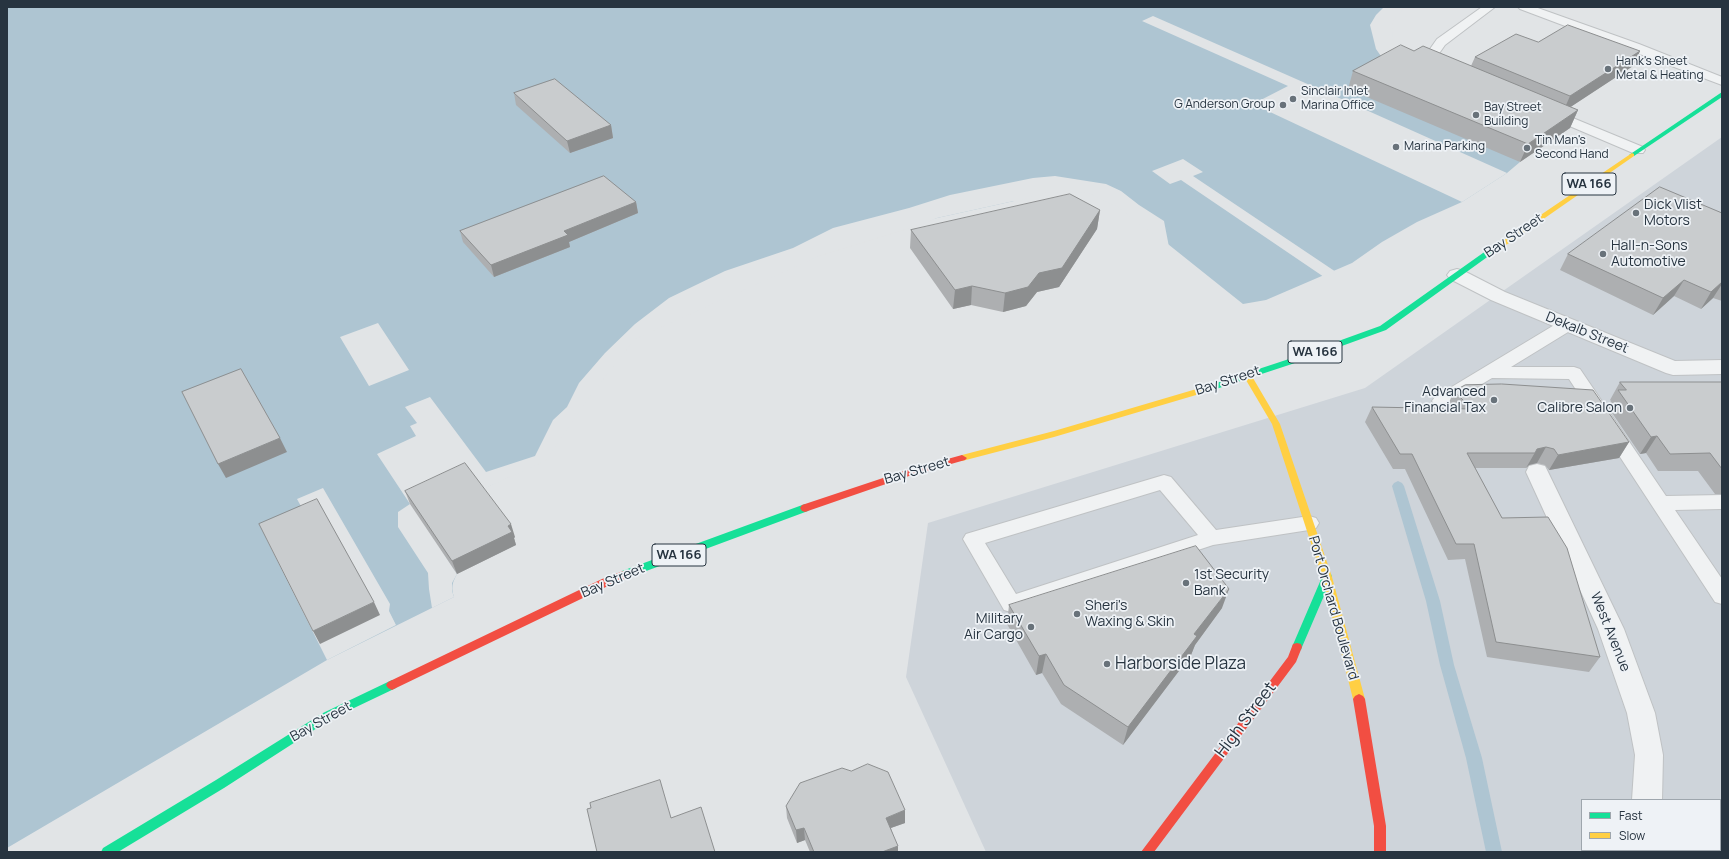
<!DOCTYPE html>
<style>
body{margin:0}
#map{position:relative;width:1729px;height:859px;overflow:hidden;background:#e1e4e6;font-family:Manrope,sans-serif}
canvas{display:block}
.frame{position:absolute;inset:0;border:8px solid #273440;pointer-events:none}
.legend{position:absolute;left:1581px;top:799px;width:140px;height:52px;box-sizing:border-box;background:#eef2f6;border:1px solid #9ea6ad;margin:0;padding:5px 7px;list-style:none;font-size:12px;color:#273440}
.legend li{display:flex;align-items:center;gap:8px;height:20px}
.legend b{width:20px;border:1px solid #9ea6ad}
</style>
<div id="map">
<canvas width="1729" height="859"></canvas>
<div class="frame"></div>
<ul class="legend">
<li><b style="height:5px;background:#16e098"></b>Fast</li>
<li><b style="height:5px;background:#ffcf43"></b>Slow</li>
</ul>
</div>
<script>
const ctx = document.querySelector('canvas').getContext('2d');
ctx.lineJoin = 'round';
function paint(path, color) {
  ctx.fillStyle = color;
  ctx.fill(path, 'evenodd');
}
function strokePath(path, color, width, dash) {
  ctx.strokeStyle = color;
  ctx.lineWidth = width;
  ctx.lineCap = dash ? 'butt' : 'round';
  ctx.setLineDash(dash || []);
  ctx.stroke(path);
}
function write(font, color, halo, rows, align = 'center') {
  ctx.font = font + ' Manrope,sans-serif';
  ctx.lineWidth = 3.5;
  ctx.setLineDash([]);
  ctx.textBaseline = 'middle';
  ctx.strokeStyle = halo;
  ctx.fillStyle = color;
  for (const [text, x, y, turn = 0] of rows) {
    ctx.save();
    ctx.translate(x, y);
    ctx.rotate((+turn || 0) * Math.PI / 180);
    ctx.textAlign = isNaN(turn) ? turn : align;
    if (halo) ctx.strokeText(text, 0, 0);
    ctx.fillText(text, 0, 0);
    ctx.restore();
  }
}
const built = new Path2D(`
 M1722 137V852H986L906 677 928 523 1365 388ZM1582 800H1720V850H1582Z`);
const water = new Path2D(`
 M7 7H1403L1391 20 1390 53 1520 162 1507 173 1462 202 1417 222 1382 242 1352 263 1266 300 1243 304 1119 205 1086 190 1044 191 1014 201 937 218 818 254 634 337 587 396 544 460 419 519 457 574C452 583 451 588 454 597L327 660 7 848Z`);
const pier = new Path2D(`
 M1384 7H1405L1393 21 1392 53 1383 59 1376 49 1370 25 1376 15Z
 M1153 16 1337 97 1507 173 1462 202 1253 104 1288 86 1142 21Z
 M1183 159 1203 172 1193 176 1336 272 1324 277 1181 180 1170 184 1152 171Z
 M1055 176 1106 184 1121 191 1139 205 1164 221 1169 247 1118 207 1086 192 1044 193 1016 202 1014 201 937 218 923 224 819 256 635 339 589 397 545 461 420 518 457 574 452 583V591L454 597 432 608 429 589 428 573 398 527V512L410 504 377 454 416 436 410 426 417 423 405 407 430 397 486 472 535 456 553 420 567 407 579 383 605 353 635 324 669 298 725 271 793 248 833 228 909 208 950 195 1033 178Z
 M378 323 409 370 369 386 340 337Z
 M323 488 390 604 389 611 396 625 327 660 266 538 308 519 297 499Z`);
const stream = new Path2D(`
 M1398 481 1402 483 1404 486 1440 601 1454 665 1482 758 1502 852H1486L1466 758 1440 665 1426 601 1392 486 1394 483Z`);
const lane = new Path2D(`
 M1482 7H1495L1445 45 1438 55 1451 67 1449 70C1440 72 1430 63 1425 56L1437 39Z
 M1518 7H1535L1639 44 1722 77V85L1520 9Z
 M1551 109 1643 147 1645 150 1643 153H1633L1546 116 1544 113 1546 110Z
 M1567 320 1573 321 1575 325 1573 329 1511 367H1574L1580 369 1666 496 1722 495V509L1675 510 1722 579V604L1715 602 1569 379 1492 378 1447 405 1441 407 1435 405 1432 401 1435 397 1561 321Z
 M1164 475 1171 477 1216 530 1309 516 1316 518 1319 523 1316 528 1309 530 1213 545 1011 612 1004 610 963 539 966 534ZM1160 490 1198 535 1016 594 985 543Z`);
const street = new Path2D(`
 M1457 269 1464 271 1505 292 1675 361 1722 360V374L1673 375 1666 373 1491 300 1450 279 1447 275 1450 271Z
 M1537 464 1545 466 1548 472 1624 629 1655 713 1663 755 1662 800H1632L1635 755 1627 713 1598 629 1526 472 1529 466Z
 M1598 850H1629L1628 852H1597Z`);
const fast = new Path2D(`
 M1722 92V97L1634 156H1630L1629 155Z
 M1490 248H1496L1497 250 1386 330 1292 364 1213 390 1210 391 1206 388 1207 386 1286 360 1380 326Z
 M805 504 808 505 810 508 808 511 630 577 626 578 622 577 621 574 622 571Z
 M1327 573 1331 574 1332 577 1302 647 1301 650 1297 651 1293 650 1292 647 1322 577 1323 574Z
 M392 680 396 682 398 685 396 688 331 719 224 788 118 852H101L103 848 216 780 323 713Z`);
const slow = new Path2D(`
 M1632 153 1634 154V156L1496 252H1490L1489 250Z
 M1247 372 1250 373 1280 424 1332 577 1365 699 1363 702 1359 704 1355 702 1353 699 1322 577 1272 424 1243 375Z
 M1210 385 1213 386 1214 388 1213 390 1054 437 962 461 957 458 962 455 1054 431Z`);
const jam = new Path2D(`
 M962 455 967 458 965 460 909 476 805 512 802 511 800 508 802 505 904 471Z
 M626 570 630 571 631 574 630 577 610 585 396 688 392 690 388 688 386 685 388 682 602 579Z
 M1297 643 1301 644 1302 647 1296 662 1154 852H1141L1288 657 1293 644Z
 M1359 694 1363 696 1365 699 1386 826V852H1374V826L1353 699 1355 696Z`);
const wall = new Path2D(`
 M1538 42 1640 51 1633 66 1570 107 1578 110 1570 128 1520 162 1348 89 1353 71 1471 66 1475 57Z
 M514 93 611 125 613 138 570 153 516 105Z
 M636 202 638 213 569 242 570 247 494 277 463 242 460 231Z
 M1100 210 1097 229 1059 287 1037 292 1026 306 1003 312 971 305 953 309 910 248 911 230Z
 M1722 213V301L1713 298 1701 309 1674 296 1653 315 1560 270 1568 254Z
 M1620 382H1722V494H1715L1698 471H1658L1646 453 1640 454 1608 407 1611 401 1610 400Z
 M1454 391 1629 442 1619 458 1549 470 1545 465 1537 463 1529 465 1526 468H1475L1502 518 1600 657 1589 672 1487 657 1465 559 1448 560 1405 469H1393L1365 422 1372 407 1449 409 1447 407Z
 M405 491 515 537 514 538 516 545 457 574 410 504Z
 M1009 605 1222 608 1195 645 1191 655 1123 745 1061 704 1042 673 1036 675 1007 624Z
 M786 806 905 823 891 828 898 852H810L805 840 797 843 787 818Z`);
const shadedWall = new Path2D(`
 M1640 51 1633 66 1563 112 1570 96Z
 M1578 110 1570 128 1520 162 1528 144Z
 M611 125 613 138 570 153 567 141Z
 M636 202 638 213 569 242 570 247 494 277 491 265 564 231Z
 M1100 210 1097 229 1059 287 1037 292 1026 306 1003 312 1005 293 1039 273Z
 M1684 280 1674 296 1653 315 1663 298Z
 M1722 282V284L1713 298 1701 309 1711 292Z
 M972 286 971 305 953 309 955 290Z
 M1657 436 1646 453 1640 454 1651 437Z
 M280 438 287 452 226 478 218 464Z
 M1629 442 1619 458 1549 470 1558 455Z
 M1546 447 1537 463 1529 465 1526 468 1537 449Z
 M511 524 515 537 514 538 516 545 457 574 452 561Z
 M1229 589 1222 608 1195 645 1191 655 1123 745 1128 727 1194 634Z
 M374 602 380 615 320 644 313 631Z
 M1046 654 1042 673 1036 675 1039 656Z
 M905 810V823L885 830 886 818Z
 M804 828 805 840 797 843 796 830Z
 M898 846V852H882Z`);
const building = new Path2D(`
 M1568 25 1640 51 1570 96 1475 57 1516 34 1538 42Z
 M1401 45 1414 51 1423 46 1578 110 1528 144 1353 71Z
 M555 79 611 125 567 141 514 93Z
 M604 176 636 202 564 231 568 235 491 265 460 231Z
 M1660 187 1722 213V282L1711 292 1684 280 1663 298 1568 254Z
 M1070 194 1100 210 1062 268 1039 273 1028 287 1005 293 972 286 955 290 911 230Z
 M241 369 280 438 218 464 182 392Z
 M1620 382H1722V469L1710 453 1670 454 1657 436 1651 437 1618 390H1626Z
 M1502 384 1593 390 1629 442 1558 455 1554 449 1546 447 1537 449 1535 453H1467L1502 518 1548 517 1567 548 1600 657 1496 642 1474 544H1456L1412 454H1400L1372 407 1472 409 1454 391 1465 385Z
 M465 463 511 524 508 526 512 532 452 561 405 491Z
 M317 499 374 602 313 631 259 524Z
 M1196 546 1229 589 1194 634 1197 636 1128 727 1064 685 1046 654 1039 656 1009 605Z
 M868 764 888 772 905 810 886 818 898 846 882 852H814L804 828 796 830 786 806 800 783 842 768 851 771Z
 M660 780 671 818 701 807 715 852H597L587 809 591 808 590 803Z`);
const markers = [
 [1608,69,4,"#68727a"],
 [1293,99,4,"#68727a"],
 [1283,105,4,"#68727a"],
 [1476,115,4,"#68727a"],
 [1396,147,4,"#68727a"],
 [1527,148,4,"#68727a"],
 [1636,213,4,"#68727a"],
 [1603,254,4,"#68727a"],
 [1494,400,4,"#68727a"],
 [1630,408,4,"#68727a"],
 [1186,583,4,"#68727a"],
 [1077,614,4,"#68727a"],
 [1031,627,4,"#68727a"],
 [1107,664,4,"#68727a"]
];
const farPoinames = [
 ["Hank's Sheet",1616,62],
 ["Metal & Heating",1616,76],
 ["Sinclair Inlet",1301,92],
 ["Marina Office",1301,106],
 ["G Anderson Group",1275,105,"right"],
 ["Bay Street",1484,108],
 ["Building",1484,122],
 ["Tin Man's",1535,141],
 ["Second Hand",1535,155],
 ["Marina Parking",1404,147]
];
const shields = [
 [1589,184,54],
 [1315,352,54],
 [679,555,54]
];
const shieldNames = [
 ["WA 166",1589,184],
 ["WA 166",1315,352],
 ["WA 166",679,555]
];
const poiNames = [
 ["Dick Vlist",1644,205],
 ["Motors",1644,221],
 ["Hall-n-Sons",1611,246],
 ["Automotive",1611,262],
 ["Advanced",1486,392,"right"],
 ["Financial Tax",1486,408,"right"],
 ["Calibre Salon",1622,408,"right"],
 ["1st Security",1194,575],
 ["Bank",1194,591],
 ["Sheri's",1085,606],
 ["Waxing & Skin",1085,622],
 ["Military",1023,619,"right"],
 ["Air Cargo",1023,635,"right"]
];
const streetNames = [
 ["Bay Street",1514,236,-34],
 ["Dekalb Street",1587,333,22],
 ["Bay Street",1228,381,-18],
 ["Bay Street",917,471,-16],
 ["Bay Street",613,581,-23],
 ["Port Orchard Boulevard",1333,608,74],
 ["West Avenue",1610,632,68],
 ["Bay Street",321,722,-29]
];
const nearPoinames = [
 ["Harborside Plaza",1115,664]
];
const nearStreetnames = [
 ["High Street",1246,720,-53]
];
paint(built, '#ced4da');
paint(water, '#aec5d2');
paint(pier, '#e1e4e6');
paint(stream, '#aec5d2');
strokePath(lane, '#bfc2c4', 2);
strokePath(street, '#bfc2c4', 2);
paint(lane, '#f0f2f3');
paint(street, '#f0f2f3');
paint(fast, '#16e098');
paint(slow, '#ffcf43');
paint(jam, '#f24e42');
paint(wall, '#adafb1');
paint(shadedWall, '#8d8f90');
paint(building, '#c9ccce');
strokePath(building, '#8d8f90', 1);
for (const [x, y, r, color] of markers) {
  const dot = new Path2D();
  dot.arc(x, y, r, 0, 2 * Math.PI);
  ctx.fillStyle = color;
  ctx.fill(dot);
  strokePath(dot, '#eef2f6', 1.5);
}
write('12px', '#273440', '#eef2f6', farPoinames, 'left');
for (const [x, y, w] of shields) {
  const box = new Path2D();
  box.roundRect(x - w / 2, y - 11, w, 22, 3);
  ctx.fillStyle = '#eef2f6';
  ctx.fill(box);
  strokePath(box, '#273440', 1);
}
write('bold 13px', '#273440', null, shieldNames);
write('14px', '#273440', '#eef2f6', poiNames, 'left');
write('14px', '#273440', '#eef2f6', streetNames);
write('17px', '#273440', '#eef2f6', nearPoinames, 'left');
write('17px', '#273440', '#eef2f6', nearStreetnames);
</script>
